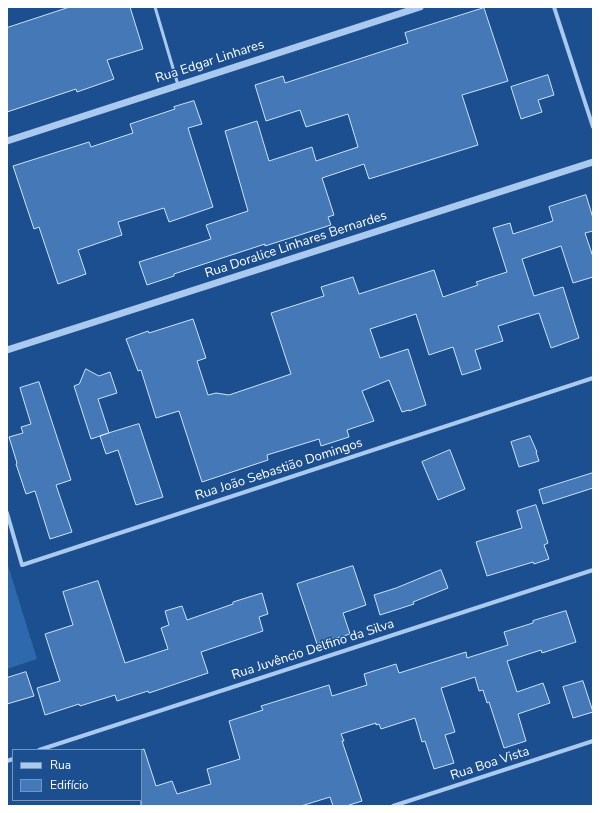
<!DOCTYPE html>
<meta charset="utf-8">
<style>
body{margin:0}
#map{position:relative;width:600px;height:813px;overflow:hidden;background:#1b4f8f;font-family:"Nunito Sans",sans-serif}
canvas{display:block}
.frame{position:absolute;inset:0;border:8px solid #fff;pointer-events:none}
.legend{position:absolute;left:12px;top:749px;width:130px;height:52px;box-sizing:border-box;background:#1b4f8f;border:1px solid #7695bc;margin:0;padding:5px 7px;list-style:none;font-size:12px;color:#fff}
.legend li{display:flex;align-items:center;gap:8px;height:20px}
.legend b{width:20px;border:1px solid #7695bc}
</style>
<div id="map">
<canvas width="600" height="813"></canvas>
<div class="frame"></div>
<ul class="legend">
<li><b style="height:5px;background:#a9c9ee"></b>Rua</li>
<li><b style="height:11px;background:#4478b7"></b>Edifício</li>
</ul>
</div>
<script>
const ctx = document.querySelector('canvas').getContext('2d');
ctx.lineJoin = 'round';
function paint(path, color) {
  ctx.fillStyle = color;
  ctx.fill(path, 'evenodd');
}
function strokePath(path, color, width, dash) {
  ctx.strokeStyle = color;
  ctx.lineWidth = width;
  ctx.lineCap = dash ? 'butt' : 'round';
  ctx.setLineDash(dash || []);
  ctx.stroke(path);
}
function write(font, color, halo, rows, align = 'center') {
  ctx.font = font + ' "Nunito Sans",sans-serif';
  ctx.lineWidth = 3;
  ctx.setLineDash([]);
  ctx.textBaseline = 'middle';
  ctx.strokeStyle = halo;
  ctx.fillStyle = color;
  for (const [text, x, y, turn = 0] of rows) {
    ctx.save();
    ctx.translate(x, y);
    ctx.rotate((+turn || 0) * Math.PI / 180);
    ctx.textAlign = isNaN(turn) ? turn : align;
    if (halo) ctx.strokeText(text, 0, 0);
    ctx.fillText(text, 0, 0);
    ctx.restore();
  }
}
const green = new Path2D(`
 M7 562 37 659 7 669Z`);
const building = new Path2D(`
 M70 7H130L143 49 107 60 114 79 77 92 76 89 7 112V28Z
 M484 8 508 81 462 95 478 145 369 179 364 164 322 178 334 215 328 217 331 225 265 246V244L213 261 174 274V276L147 285 139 262 211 239 206 225 248 211 225 131 257 121 269 161 312 147 316 161 358 147 348 114 306 127 300 110 266 121 255 85 283 76 285 83 408 43 405 33Z
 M548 75 554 95 538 100 542 112 521 119 511 87Z
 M194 101 202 124 188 128 213 207 169 222 164 208 118 222 122 235 78 250 86 274 58 284 39 227 34 229 13 166 89 142 91 147 133 133 130 124 175 109 174 107Z
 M586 195 593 218V231L585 233 593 257V277L573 283 561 246 522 259 534 296 563 287 579 338 551 348 539 313 498 326 503 341 475 350 481 369 462 375 453 347 429 355 416 314 370 329 380 358 408 349 426 405 409 411V410L402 412 389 380 362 391 374 421 347 430 349 437 321 446 319 439 267 455 268 460 202 482 179 411 156 418 141 370 138 371 126 339 148 331 149 333 193 319 206 358 197 361 208 395 216 393 229 395 291 374 271 313 324 296 321 287 353 277 359 294 434 270 443 297 478 285 476 282 507 272 493 228 510 223 513 234 553 221 549 207Z
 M86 369 99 376 110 372 117 393 98 399 109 433 91 439 74 386 79 384Z
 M39 382 71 480 56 485 72 532 50 539 35 491 26 494 16 464 17 463 9 437 23 433 21 427 31 424 20 388Z
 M139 424 163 497 136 505 118 450 106 454 100 436Z
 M530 436 537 452H536L539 461 519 467 511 442Z
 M450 450 465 489 438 500 422 462Z
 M593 473V488L543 504 539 490Z
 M536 505 548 543 544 545 549 559 534 564 533 562 487 576 476 542 522 528 517 511Z
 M353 566 366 605 343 613 350 634 317 644 297 584Z
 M441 570 448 588 413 602 414 604 380 615 374 595 396 588Z
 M98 581 125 663 168 649 161 628 169 625 165 611 182 606 187 620 233 604V602L262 593 268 614 259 617 263 631 201 652 208 673 149 693 148 691 117 701 115 695 80 706 79 704 45 715 37 688 60 681 45 634 73 625 63 592Z
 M566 611 576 642 542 653 541 650 507 661 517 692 543 683 550 703 518 714 526 741 504 748 489 702 487 703 483 690 479 691 475 677 441 688 455 732 445 735 454 763 434 769 425 741 422 742 415 718 381 729 379 724 376 725V723L341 734 344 741H342L362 801 346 806H333L330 797 301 806H141V750L144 749 156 786 172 781 177 794 211 784 207 769 240 759 229 721 263 710 261 706 329 685 332 696 367 685 364 674 396 664 399 673 466 652 467 658 508 645 504 632 533 623V621Z
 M26 672 34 696 7 704V678Z
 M583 681 593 712 573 718 563 687Z`);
const service = new Path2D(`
 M155 7 178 85`);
const minor = new Path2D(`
 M554 7 593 127
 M7 513 22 565 593 378
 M39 750 593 570
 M7 761 13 759
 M393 806 593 741`);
const tertiary = new Path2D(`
 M7 141 420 7
 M7 350 593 162`);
const streetNames = [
 ["Rua Edgar Linhares",210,62,-18],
 ["Rua Doralice Linhares Bernardes",296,245,-18],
 ["Rua João Sebastião Domingos",279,470,-18],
 ["Rua Juvêncio Delfino da Silva",313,650,-18],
 ["Rua Boa Vista",490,764,-18]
];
paint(green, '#2e69ad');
paint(building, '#4478b7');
strokePath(building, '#cfe3fa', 1);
strokePath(service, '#a9c9ee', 3);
strokePath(minor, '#a9c9ee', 4);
strokePath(tertiary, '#a9c9ee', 7);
write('13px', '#fff', '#1b4f8f', streetNames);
</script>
